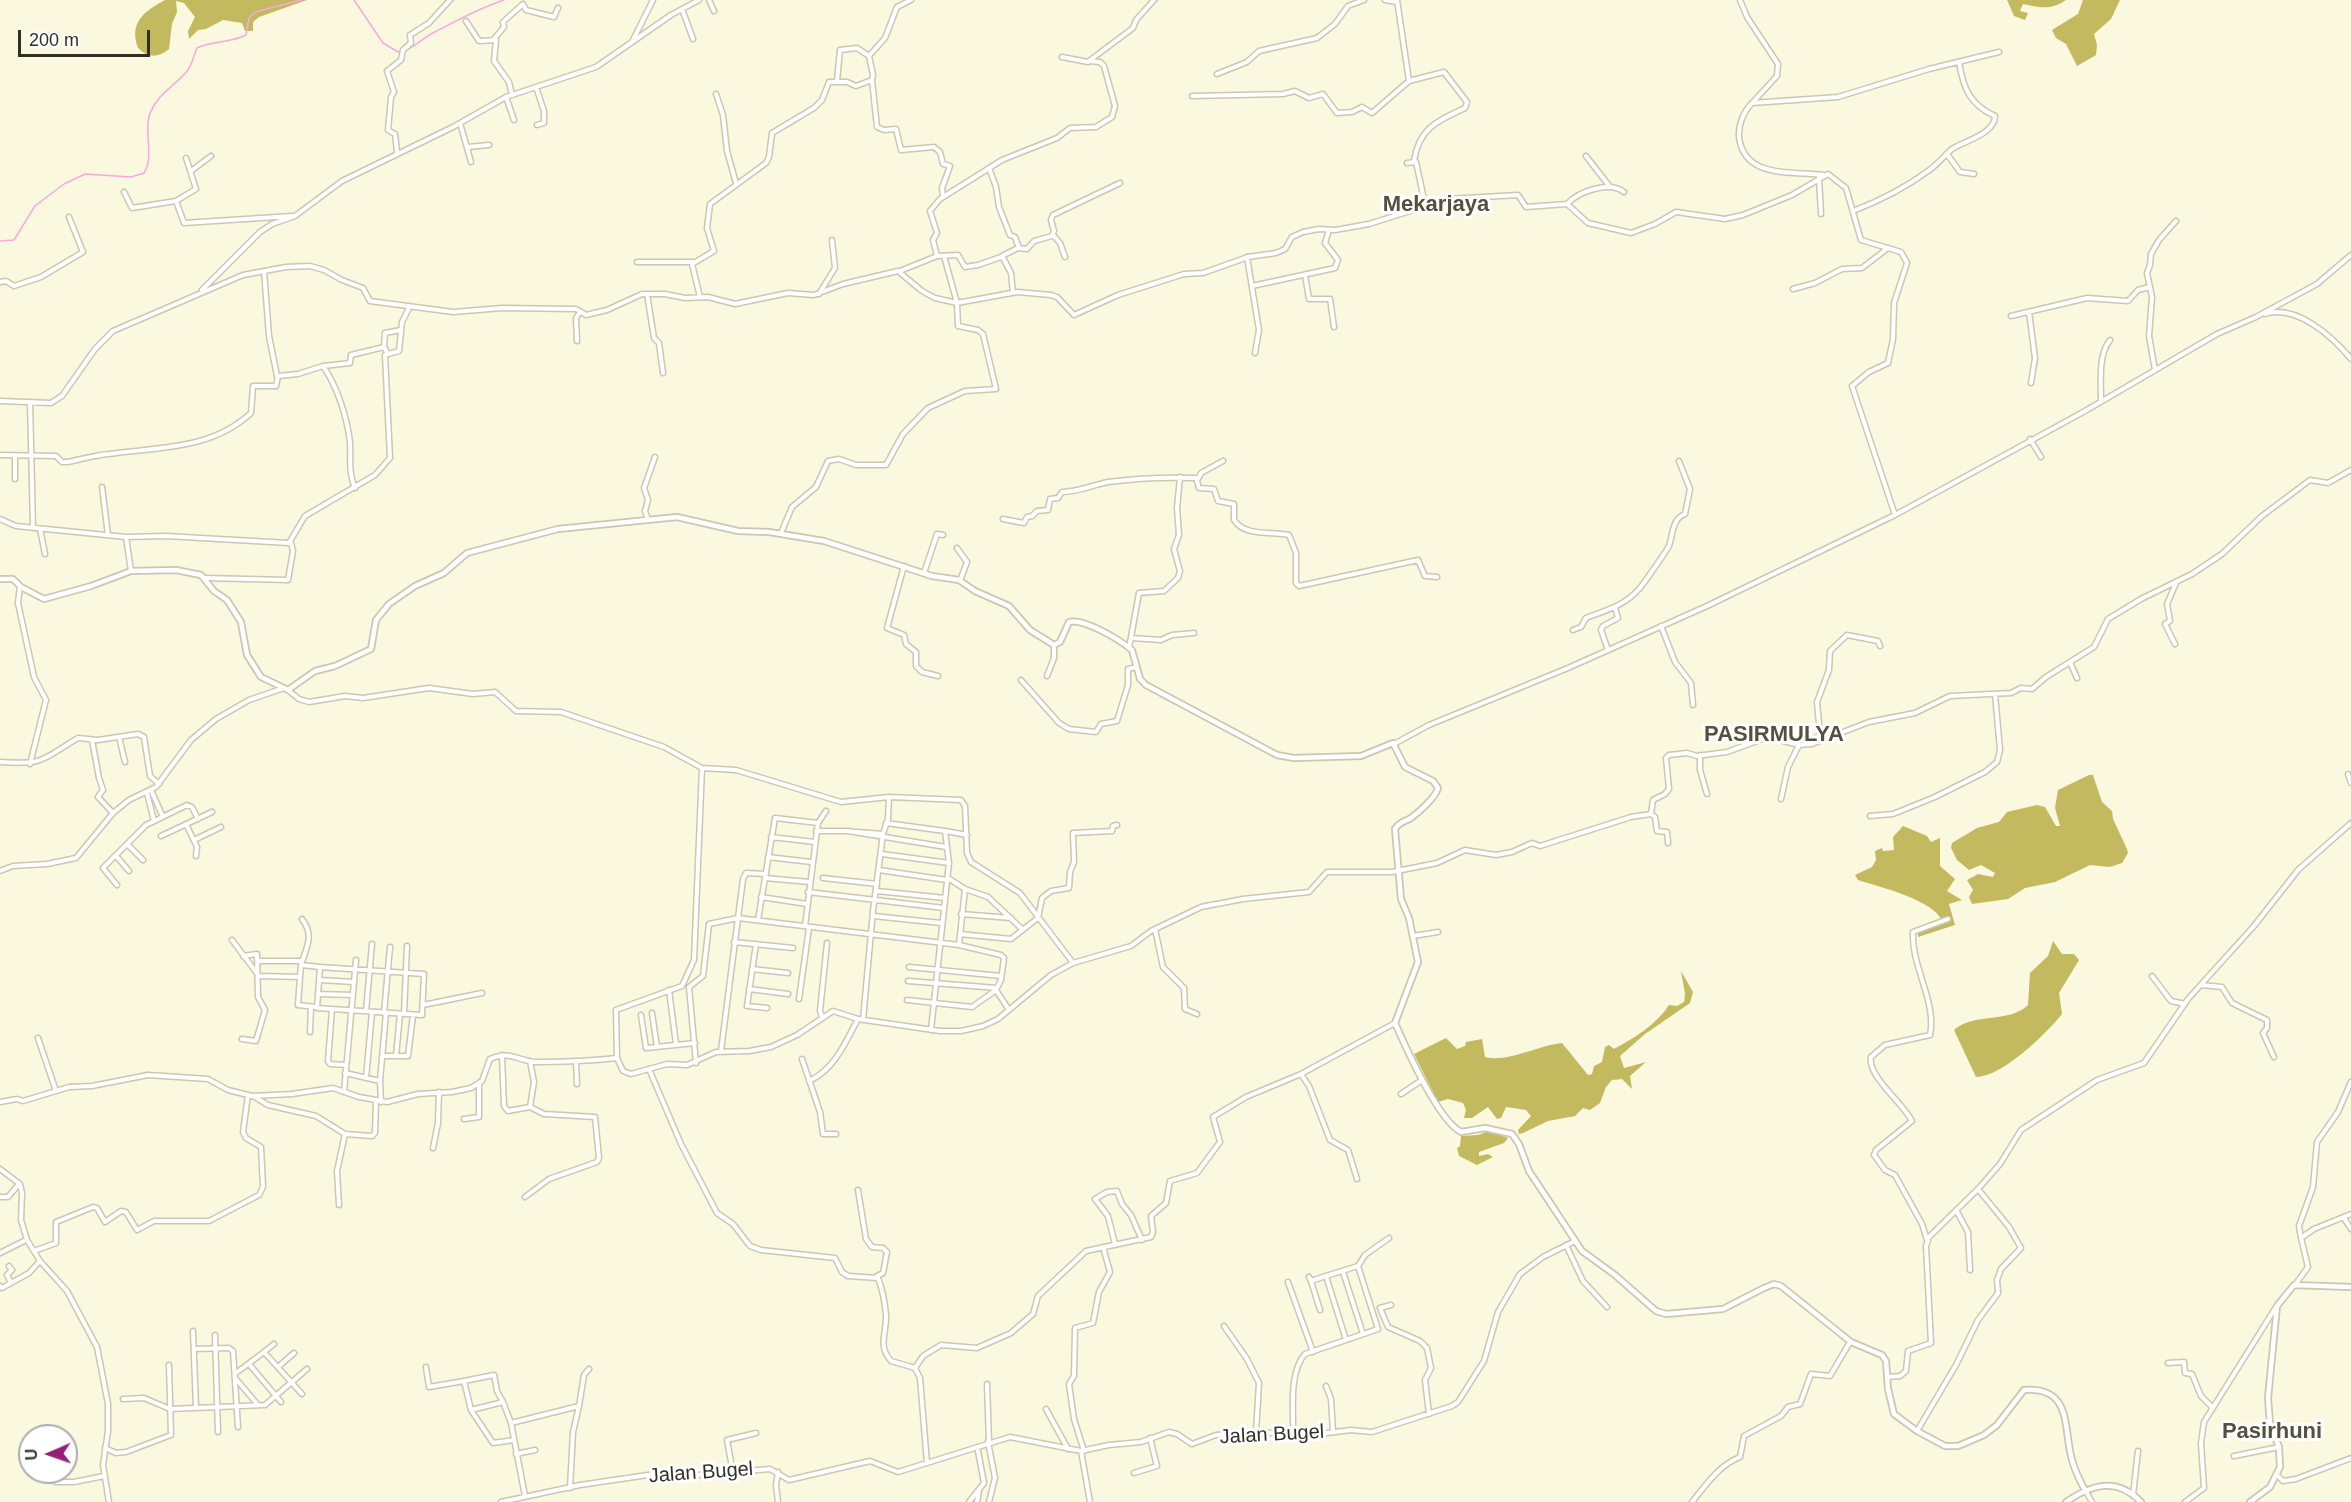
<!DOCTYPE html>
<style>
body{margin:0}
#map{position:relative;width:2351px;height:1502px;overflow:hidden;background:#fbf8e0;font-family:Arial,sans-serif}
canvas{display:block}
.north{position:absolute;left:18px;top:1424px;width:60px;height:60px;box-sizing:border-box;background:#fff;border:2px solid #adaca9;border-radius:50%;rotate:268deg;font-size:16px;font-weight:700;line-height:24px;text-align:center;color:#313027}
.north::after{content:'';display:block;margin:auto;width:21px;height:27px;background:#961e79;clip-path:polygon(50% 0,100% 100%,50% 72%,0 100%)}
.scale{position:absolute;left:18px;top:30px;width:132px;height:27px;box-sizing:border-box;border:3px solid #313027;border-top:0;padding-left:8px;font-size:18px;line-height:21px;white-space:nowrap;color:#313027;-webkit-text-stroke:4px #fff;paint-order:stroke}
</style>
<div id="map">
<canvas width="2351" height="1502"></canvas>
<div class="north">U</div>
<div class="scale">200 m</div>
</div>
<script>
const ctx = document.querySelector('canvas').getContext('2d');
ctx.lineJoin = 'round';
function paint(path, color) {
  ctx.fillStyle = color;
  ctx.fill(path, 'evenodd');
}
function strokePath(path, color, width, dash) {
  ctx.strokeStyle = color;
  ctx.lineWidth = width;
  ctx.lineCap = dash ? 'butt' : 'round';
  ctx.setLineDash(dash || []);
  ctx.stroke(path);
}
function write(font, color, halo, rows, align = 'center') {
  ctx.font = font + ' Arial,sans-serif';
  ctx.lineWidth = 6;
  ctx.setLineDash([]);
  ctx.textBaseline = 'middle';
  ctx.strokeStyle = halo;
  ctx.fillStyle = color;
  for (const [text, x, y, turn = 0] of rows) {
    ctx.save();
    ctx.translate(x, y);
    ctx.rotate((+turn || 0) * Math.PI / 180);
    ctx.textAlign = isNaN(turn) ? turn : align;
    if (halo) ctx.strokeText(text, 0, 0);
    ctx.fillText(text, 0, 0);
    ctx.restore();
  }
}
const forest = new Path2D(`
 M165 0H307L259 17 253 22V31H245L242 23 223 20 206 29 198 30 189 39 188 31 195 17 184 3 176 1 177 12 172 24 169 49C158 58 148 58 138 48 129 23 143 12 165 0Z
 M2007 0H2066C2051 10 2040 8 2023 4L2020 11 2028 13 2025 20 2014 16Z
 M2083 0H2120L2111 19 2094 34 2097 45 2096 55 2077 66 2066 44 2056 38 2052 30 2078 14Z
 M2089 775H2093L2102 802 2112 811 2113 819 2127 849 2128 853 2122 863 2110 867 2090 865 2055 882 2025 888 2008 899 1972 904 1969 897 1973 890 1967 880 1978 874 1993 877 1995 873 1981 865 1969 870 1957 860 1951 848 1952 843 1977 828 1999 822 2007 812 2037 805 2045 807 2056 826H2060L2055 808 2058 790Z
 M1903 826 1927 836 1931 842 1940 838V866L1955 879 1947 891 1962 900 1949 904 1955 925 1918 937V933L1943 923C1936 900 1879 887 1858 880L1855 875 1872 867 1876 860 1875 851 1882 848 1883 851 1894 850 1893 837Z
 M2053 941 2062 954H2074L2079 960 2059 993 2062 1014C2046 1034 2002 1077 1976 1077L1954 1030C1974 1012 2008 1024 2028 1005L2030 973 2048 956Z
 M1681 971 1693 992 1690 1003 1645 1034 1620 1056 1624 1068 1646 1062 1630 1076 1632 1089 1622 1079 1612 1080 1606 1087 1600 1103 1590 1110 1583 1108 1575 1116 1548 1121 1523 1133 1519 1134 1518 1130 1531 1116 1526 1110 1506 1107 1501 1118 1497 1119 1488 1107 1472 1118H1464L1466 1110 1463 1103 1448 1099 1438 1102 1414 1054 1446 1038 1457 1049 1465 1046 1466 1042 1482 1039 1485 1057C1508 1063 1539 1045 1562 1043L1588 1075 1592 1074 1594 1066 1602 1062 1605 1047 1609 1045 1614 1049C1633 1039 1657 1024 1669 1005L1677 1006 1684 1002 1685 994Z
 M1489 1131 1508 1138 1504 1143 1479 1152V1156L1488 1154 1493 1157 1477 1165 1459 1156 1457 1148 1460 1146 1461 1136 1478 1135Z`);
const stream = new Path2D(`
 M354 0 383 43 398 52C415 49 420 39 435 32 458 20 479 8 504 0
 M0 241 14 240 35 206 64 184 85 174 131 177 144 173C155 156 143 132 150 113 158 93 175 86 188 70 192 64 194 55 197 48 212 41 230 43 246 35L249 18 255 12 301 0`);
const minor = new Path2D(`
 M709 0 714 11
 M1385 0 1397 2
 M1740 0 1747 17 1778 64 1777 76 1753 102
 M682 9 693 39
 M466 21 479 41 496 40 494 61 509 82 512 95
 M494 39 504 27 503 22 523 4 526 10 554 17 558 8
 M633 40 653 0
 M1062 57 1088 62
 M1217 74 1247 62 1259 51 1317 38 1335 24 1348 6 1364 0
 M872 80 877 127 884 130 896 129 901 150 934 147 940 152 943 164 950 166 942 188 943 197
 M837 81 840 50 857 48 869 56
 M1409 81 1444 72 1467 102 1465 108C1437 121 1419 128 1414 161
 M536 87 544 111V123L537 125
 M716 94 723 115 727 151 736 183
 M1192 96 1283 94 1295 91 1309 98 1323 94 1337 113 1352 112 1362 107 1372 113 1409 81 1397 0
 M506 97 514 120
 M460 123 471 162
 M468 147 489 145
 M397 152 395 134 388 130 391 97 394 92 387 71 401 60 403 50 411 43 410 35 429 23 450 0
 M1947 154 1960 172 1974 174
 M1586 156 1610 187
 M1407 163 1416 162 1425 204
 M989 168 996 187 999 207 1010 235 1015 237 1019 248
 M191 171 211 156
 M1823 175C1792 171 1744 179 1739 137 1738 125 1744 111 1752 103L1838 97 1929 69 1999 52
 M1819 178 1821 214
 M124 192 132 208 176 201 184 223 292 216
 M176 201 196 189 186 158
 M1567 204C1578 192 1609 180 1624 192
 M1853 211C1879 201 1905 188 1928 171 1937 165 1944 156 1952 149 1964 141 1995 134 1995 116 1970 105 1963 88 1959 62
 M1053 235 1060 243 1065 257
 M937 256 958 255 965 267 978 265 1001 257
 M1247 257 1259 330 1255 353
 M637 262H693
 M264 271 269 336 277 376
 M900 271 937 256 933 240 937 233 930 211 940 199 1002 160 1057 138 1070 128 1096 127 1112 117 1115 106 1104 66 1100 62 1089 61 1133 28 1136 20 1154 0
 M1305 275 1309 299H1330L1334 327
 M0 282 6 281 14 286 41 277 83 252 69 217
 M1252 286 1335 268 1338 260 1325 243 1329 230
 M1793 289 1815 283 1842 269 1862 268 1888 248
 M202 290 260 232 272 224 295 216 342 181 453 127 506 97 596 67 671 15 699 0
 M1013 293 1011 273 1002 256 1018 248 1027 249 1034 241 1052 236 1054 231 1051 220 1053 215 1120 183
 M647 294 654 338 659 343 663 373
 M819 294 835 268 832 240
 M700 297 692 264 714 251 707 228 710 204 766 163 769 157 772 133 814 108 822 100 829 82H847L856 86 872 80 873 75 869 56 885 38 897 7 911 0
 M2029 312 2035 358 2031 383
 M2265 314C2296 304 2332 336 2351 359
 M2011 316 2087 298 2128 301 2138 290 2150 287
 M577 341 576 318 580 312
 M388 354 384 347 385 333 401 330
 M323 366 350 363 351 355 384 347
 M2155 370 2149 336 2152 297 2147 273 2150 265 2151 254 2159 240 2176 221
 M0 401 51 403 62 396 95 349 113 331 243 275 286 267 310 266 324 270 342 280 363 288 370 301 453 312 502 308 576 309 586 315 607 310 642 294H665L685 298 708 297 735 304 788 293 814 295 843 284 898 271 922 291 935 298 957 303 1017 292 1051 295 1057 297 1074 315 1118 295 1184 274 1203 273 1248 257 1276 253 1285 249 1292 237 1303 232 1319 229 1335 230 1369 224 1448 199 1518 195 1526 207 1567 204 1588 223 1631 233 1655 224 1676 212 1725 219 1743 215 1792 195 1828 174 1846 188 1861 240 1901 252 1907 263 1894 303 1893 339 1888 363 1869 372 1852 386 1895 515
 M2101 401C2101 382 2098 355 2110 340
 M30 402 33 528
 M2030 439 2041 457
 M0 455 56 456 62 462H68C82 459 96 455 109 454 159 447 211 450 251 413L253 386H276L278 376 298 374 323 366C337 386 347 417 350 442 351 459 348 472 355 488
 M15 479V456
 M1198 479 1201 473 1223 461
 M102 487 108 535
 M0 519 16 526 126 537 131 571
 M1003 519 1024 523 1027 517 1032 516 1037 511 1048 510 1050 499 1058 498 1062 492C1079 492 1092 485 1108 482 1138 478 1166 477 1196 478L1199 488 1214 489 1218 501 1234 504V520C1245 537 1272 531 1289 535L1296 553V583L1299 586 1418 560 1425 576 1437 577
 M648 520 645 511 648 500 644 488 655 457
 M40 529 45 554
 M781 533 792 507 816 487 828 461 839 459 856 465H886L903 434 928 408 965 391 996 389 983 334 978 330 958 326 957 303 944 256
 M126 537 166 536 289 543 305 516 375 475 390 458 385 355 399 351 402 322 409 308
 M957 548 967 562 960 581
 M904 566 887 628 904 635 906 644 916 652V666L922 672 938 676
 M924 573 937 534 943 535
 M205 578 288 580 293 551 291 543
 M20 586 18 603 34 677 46 700 30 764
 M1661 626 1675 662 1691 683 1693 705
 M1573 630 1581 627 1586 618C1607 610 1624 606 1639 589 1643 585 1667 550 1669 546 1673 534 1672 519 1685 514L1690 489 1679 461
 M1131 638 1161 640 1172 635 1194 633
 M2175 644 2165 624 2170 621 2167 604 2176 583
 M1129 648 1139 593 1164 591 1178 578 1180 571 1174 549 1179 535 1177 508 1180 477
 M1608 650 1601 630 1603 626 1618 618 1615 608
 M2070 662 2077 678
 M1047 676 1054 658V645
 M1021 680 1059 723 1069 729 1096 732 1101 724 1117 721 1128 685V669L1137 667
 M288 690 299 699 309 702 345 696 363 698 429 688 473 694 495 692 516 711 561 712 664 747 702 768 694 960 682 986 616 1010 617 1058 623 1071 631 1074 667 1064 687 1065 716 1052 749 1051 771 1047 797 1035 833 1011 858 1019 940 1031H961L983 1026 998 1019 1051 975 1073 963 1131 946 1151 931 1201 907 1243 899 1309 892 1327 872H1392L1437 863 1465 850 1496 855 1512 852 1532 843 1540 846 1631 817 1651 814 1653 800 1665 794 1669 789 1666 758 1669 755 1687 753 1697 756 1727 752 1768 737 1799 745 1812 744 1869 722 1915 713 1950 696 2011 693 2021 688 2032 689 2046 677 2094 647 2108 619 2141 599 2192 574 2222 554 2262 516 2310 480 2328 483 2351 470
 M119 737 125 762
 M92 740 99 778 103 790 98 797 113 813
 M1808 743 1820 735 1817 702 1829 670 1830 651 1847 635 1878 641 1880 646
 M1394 744 1429 725 1568 668 1707 606 1895 515 2085 411 2217 334 2256 317 2317 284 2351 255
 M1700 755V770L1707 794
 M0 762C45 765 41 760 78 738L98 740 138 734 144 737 150 776 159 784
 M702 768 736 770 841 802 889 797 961 800 965 806 967 853 971 862 1020 893 1073 963
 M2348 774 2351 783
 M151 790 163 817
 M147 793 154 821
 M1781 799 1788 767 1799 745
 M1651 814 1655 817 1657 831 1667 832 1668 843
 M1870 816 1893 814 1935 797 1985 772 1997 762 2000 750 1995 694
 M886 823 945 831
 M186 824 197 847 196 856
 M816 831H848L946 847
 M857 832 883 834
 M161 836 212 812
 M771 837 815 842
 M194 840 221 827
 M128 845 143 860
 M882 854 949 863
 M117 857 129 871
 M768 857 811 862
 M879 870 947 880
 M0 871 13 866 47 864 76 858 113 813 129 800 156 787 191 740 216 719 249 700 284 688
 M765 878 809 882
 M823 878 877 884
 M948 878 965 889 988 897 1023 930
 M117 885 103 868 146 825 187 805 192 807 198 819
 M877 891 945 898
 M808 892 944 908
 M761 897 807 904
 M961 914 1011 918
 M874 916 941 923
 M758 920 775 818 818 823
 M805 926 818 823 826 811
 M1155 929 1163 967 1184 988 1185 1009 1197 1014
 M960 934 1011 939 1038 918 1042 898 1051 891 1069 888 1070 872 1074 862 1073 833 1112 831 1113 826 1117 825
 M1413 936 1438 932
 M232 940 259 976 300 977 301 965 320 967 317 1008 422 1015 424 974 320 967
 M734 942 793 948
 M756 944 747 1006 767 1008
 M959 945 965 889
 M258 961H302
 M301 965C306 948 315 936 302 919
 M909 967 1001 976
 M752 969 788 973
 M2152 976 2171 1001 2185 1004
 M300 977 298 1005 316 1007
 M320 980 354 982
 M908 981 997 988
 M2201 985 2222 987 2232 1003 2267 1020V1028L2263 1033 2274 1057
 M749 989 788 994
 M669 990 676 1044
 M318 994 353 995
 M799 999 809 928
 M907 1000 972 1007 996 990
 M423 1005 482 993
 M332 1009 328 1061 330 1064 346 1065
 M366 1011 372 944
 M384 1013 390 947
 M652 1013 657 1047
 M404 1014 407 946
 M641 1015 646 1048 695 1043
 M822 1017 820 1011 827 943
 M863 1020 873 911 883 834 888 819 889 797
 M931 1030 949 863 945 831 967 835
 M310 1032 311 1007
 M38 1038 56 1091
 M242 1039 256 1041 265 1010 258 997 257 954 243 956
 M721 1051 743 879 746 873 766 874
 M502 1055 504 1106 508 1111 530 1107 534 1082 530 1061
 M382 1056H408L413 1015
 M396 1056 400 1014
 M802 1059 820 1112 823 1134H836
 M576 1061 577 1084
 M696 1063 689 987 703 976 709 924 738 918 959 945 1001 955 1004 958 1001 980 996 990 1009 1010
 M649 1069 681 1144 717 1213 733 1224 750 1246 761 1250 835 1258 842 1272 848 1276 878 1278C882 1288 885 1304 886 1315 887 1333 877 1345 891 1361L915 1368 920 1378 927 1463
 M345 1073 380 1081 381 1102
 M366 1078 372 1012
 M380 1081 386 1013
 M809 1081C835 1069 845 1043 858 1019
 M344 1092 356 960
 M1401 1094 1422 1080
 M253 1096 268 1105 316 1116 345 1134 372 1136 375 1133 376 1101
 M0 1102 17 1099 23 1101 69 1087 92 1086 148 1075 208 1079 228 1090 252 1096 292 1094 333 1088 359 1097 387 1102 418 1094 452 1092 471 1088 482 1081 490 1059C510 1050 518 1061 536 1062 563 1062 590 1061 617 1058
 M464 1119 479 1117V1084
 M433 1148 438 1123 439 1092
 M0 1169 20 1184 22 1193 21 1220 27 1240 40 1261 67 1291 97 1347 108 1404V1431L103 1465 109 1502
 M1357 1179 1348 1150 1330 1140 1309 1086 1301 1074 1395 1023
 M858 1190 866 1239 872 1247 883 1248 887 1252 883 1273 877 1276
 M0 1197H8L19 1184
 M525 1197 549 1179 597 1162 599 1158 595 1117 544 1114 530 1107
 M339 1205 337 1171 345 1134
 M1956 1210 1968 1232 1970 1270
 M2344 1218 2351 1229
 M2301 1238 2299 1226 2313 1187 2317 1142 2338 1112 2351 1082
 M1927 1240 1922 1224 1895 1175 1885 1170 1874 1155 1876 1150 1912 1121C1903 1103 1867 1076 1871 1057L1885 1045 1930 1035C1937 1002 1911 966 1913 932L1948 919
 M1115 1244 1108 1216 1095 1199 1107 1192 1117 1191 1122 1204 1131 1215 1142 1240
 M1566 1245 1583 1281 1607 1307
 M34 1251 56 1243V1222L93 1207 97 1208 105 1222 121 1211 126 1212 137 1230 154 1221H209L259 1195 263 1187 261 1147 246 1138 243 1132 248 1095
 M0 1253 26 1240
 M9 1266 12 1270 7 1275 11 1283
 M1343 1272 1363 1334
 M1326 1276 1358 1266
 M1309 1277 1311 1281 1326 1276 1346 1340
 M1311 1281 1320 1310
 M1288 1282 1313 1352
 M2295 1285 2308 1267 2301 1238 2314 1229 2351 1214
 M0 1286 2 1288 29 1273 40 1261
 M1391 1305 1380 1308 1388 1327 1420 1341 1427 1348 1431 1368 1425 1380 1429 1414
 M1224 1326 1247 1359 1259 1383 1256 1433
 M193 1331 196 1408
 M215 1335 218 1432
 M194 1349 229 1348 233 1351 238 1427
 M264 1352 274 1344
 M2168 1363 2184 1362 2185 1373 2192 1374 2201 1396 2213 1408
 M249 1364 281 1402
 M278 1367 294 1353
 M426 1367 429 1387 464 1381 471 1410 493 1443 514 1440
 M915 1368 923 1356 941 1345 977 1348 1011 1333 1033 1314 1038 1296 1086 1251 1151 1237 1153 1232 1151 1216 1166 1203 1170 1181 1197 1173 1220 1142 1213 1117 1246 1097 1301 1074
 M236 1373 264 1352 302 1394
 M1887 1377 1900 1376 1906 1371 1908 1351 1931 1343 1926 1246 1929 1237 1978 1189 2000 1164 2021 1130 2097 1080 2144 1063 2188 999 2254 926 2298 870 2351 823
 M236 1379 258 1405
 M464 1381 494 1375 497 1391 503 1402
 M987 1384 989 1442
 M1326 1386 1331 1399 1333 1432
 M123 1399 144 1398 170 1409 265 1405 307 1369
 M579 1406 584 1375 589 1369
 M1046 1409 1068 1449
 M471 1410 503 1402 511 1423
 M1917 1431 1956 1365 1978 1320 1998 1293 1997 1280 2001 1269 2021 1248 2009 1227 1978 1189
 M1293 1436C1294 1412 1288 1373 1305 1354L1378 1329 1358 1266 1365 1255 1389 1238
 M988 1442 995 1478 989 1502
 M105 1448 116 1453 126 1452 171 1435 169 1365
 M1081 1451 1090 1502
 M1084 1451 1074 1419 1069 1384 1074 1376 1075 1328 1093 1323 1099 1292 1110 1272 1103 1247
 M516 1454 535 1450
 M2234 1456 2279 1447
 M778 1472 776 1485 778 1502
 M733 1473 727 1440 756 1433
 M1134 1473 1157 1466 1150 1438
 M2278 1476 2283 1481 2296 1479 2351 1458
 M56 1482H74L104 1476
 M2085 1490 2092 1502
 M2133 1495 2138 1451
 M525 1496 511 1423 579 1406 573 1432 570 1488
 M501 1502 580 1485 668 1472 698 1475 770 1469 789 1480 870 1461 898 1472 1010 1437 1081 1451 1109 1445 1141 1442 1169 1432 1177 1434 1192 1444 1216 1435 1262 1432 1303 1436 1351 1430 1372 1432 1452 1406 1458 1402 1484 1361 1498 1312 1520 1274 1543 1257 1575 1241
 M969 1502 984 1483 978 1451
 M977 1502 979 1491
 M1692 1502C1707 1484 1718 1466 1740 1457L1744 1436 1781 1416 1788 1407 1800 1404 1811 1374 1830 1376 1850 1342
 M2185 1502 2204 1488 2201 1443 2204 1422 2276 1307`);
const tertiary = new Path2D(`
 M0 579H13L21 587 44 599 91 586 131 571 176 570 201 575 214 591 227 600 241 622 247 655 261 677 288 690 315 671 335 666 371 649 376 620 389 604 415 586 444 573 467 553 558 529 677 517 738 531 769 532 824 541 932 576 959 580 975 591 1009 606 1030 630 1054 645 1060 642 1069 622C1084 618 1120 640 1132 650L1140 679 1146 685 1277 755 1294 758 1361 756 1393 743 1405 767 1433 781 1438 788C1436 797 1419 812 1411 818 1404 822 1399 822 1395 829L1401 899 1409 918 1418 962 1395 1023C1406 1048 1438 1120 1461 1132L1485 1128 1512 1134 1519 1144 1529 1171 1582 1251 1615 1275 1656 1311 1666 1314 1723 1309 1764 1288 1774 1284 1781 1286 1851 1342 1882 1355 1886 1361 1888 1389 1894 1414 1917 1431 1945 1446H1958L1984 1435 1997 1425 2024 1390C2073 1386 2063 1429 2072 1460 2075 1471 2080 1481 2085 1490
 M2066 1502C2092 1484 2117 1477 2141 1502
 M2250 1502 2270 1487 2280 1467 2279 1447 2270 1424 2268 1398 2277 1306 2294 1285 2351 1287`);
const streetNames = [
 ["Jalan Bugel",1272,1435,-3],
 ["Jalan Bugel",701,1473,-4]
];
const quarterNames = [
 ["Mekarjaya",1436,205],
 ["PASIRMULYA",1774,735],
 ["Pasirhuni",2272,1432]
];
paint(forest, '#c3b95f');
strokePath(stream, '#f7a9dd', 1.5);
strokePath(minor, '#cac8b1', 7);
strokePath(tertiary, '#cac8b1', 8);
strokePath(minor, '#fff', 4);
strokePath(tertiary, '#fff', 4.5);
write('20px', '#313027', '#fff', streetNames);
write('bold 22px', '#53513d', '#fff', quarterNames);
</script>
